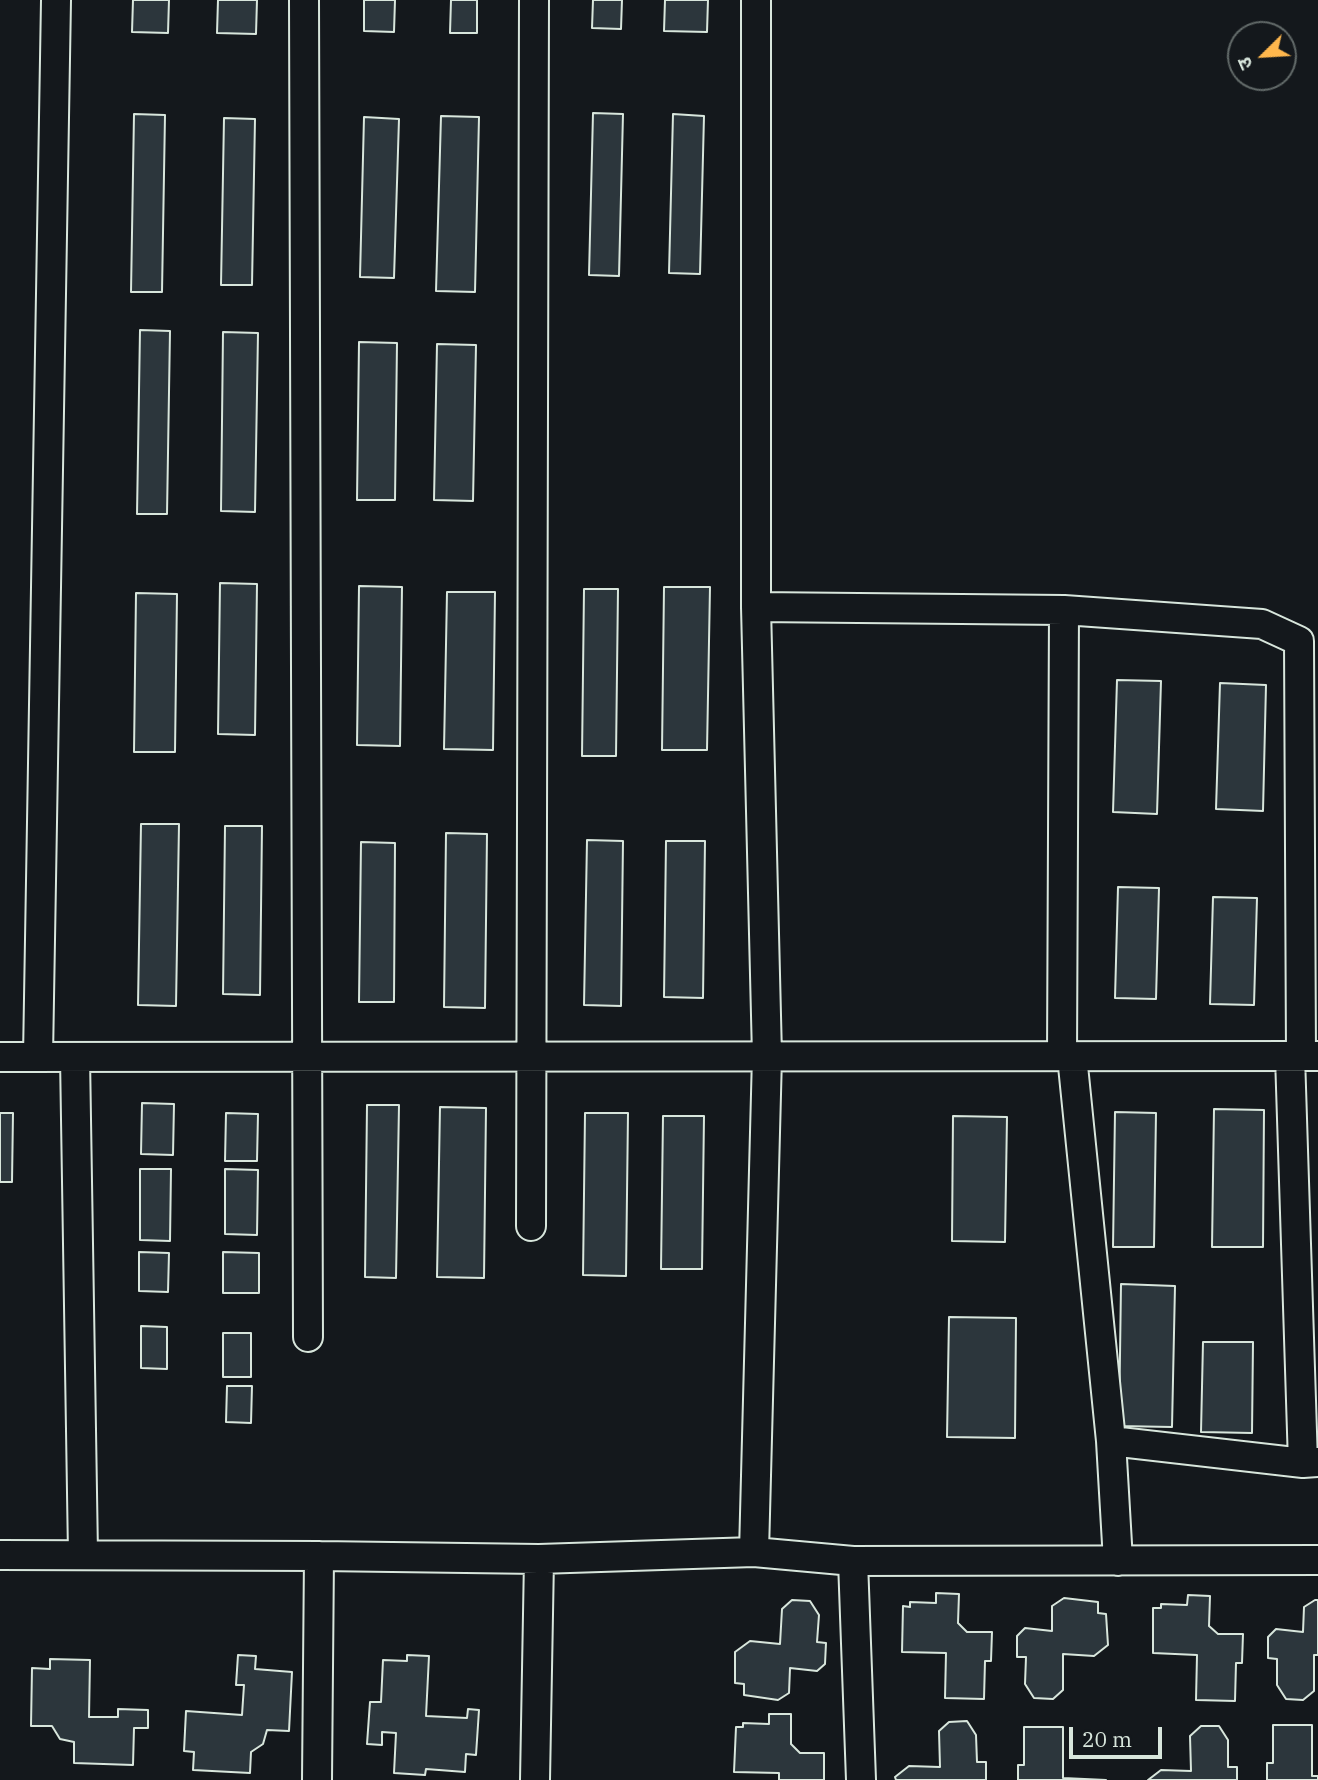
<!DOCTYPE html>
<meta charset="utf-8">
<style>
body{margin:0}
#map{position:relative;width:1318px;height:1780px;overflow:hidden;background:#14181c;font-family:"IBM Plex Serif","Noto Sans Devanagari",serif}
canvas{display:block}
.north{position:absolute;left:1227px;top:21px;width:70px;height:70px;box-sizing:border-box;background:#14181c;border:2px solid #626a69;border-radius:50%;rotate:246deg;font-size:19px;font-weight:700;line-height:28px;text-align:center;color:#d8e6dc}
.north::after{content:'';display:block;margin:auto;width:24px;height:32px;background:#ffb74d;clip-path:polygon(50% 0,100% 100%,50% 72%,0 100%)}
.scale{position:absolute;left:1069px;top:1727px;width:93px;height:32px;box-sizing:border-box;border:4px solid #d8e6dc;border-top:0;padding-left:9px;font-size:21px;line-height:24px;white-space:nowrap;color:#d8e6dc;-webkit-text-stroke:5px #14181c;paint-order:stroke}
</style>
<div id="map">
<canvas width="1318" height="1780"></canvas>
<div class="north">उ</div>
<div class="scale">20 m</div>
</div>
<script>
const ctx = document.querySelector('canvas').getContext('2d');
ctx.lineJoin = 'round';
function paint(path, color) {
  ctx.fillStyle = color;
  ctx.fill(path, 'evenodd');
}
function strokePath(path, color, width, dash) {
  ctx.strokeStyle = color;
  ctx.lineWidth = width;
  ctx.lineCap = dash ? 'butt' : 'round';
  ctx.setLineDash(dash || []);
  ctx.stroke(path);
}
const building = new Path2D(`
 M133 0H169L168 33 132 32Z
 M218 0H257L256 34 217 33Z
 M364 0H395L394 32 364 31Z
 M451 0H477V33H450Z
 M593 0H622L621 29 592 28Z
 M665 0H708L707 32 664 31Z
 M593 113 623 114 619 276 589 275Z
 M134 114 165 115 162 292H131Z
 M673 114 704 116 700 274 669 273Z
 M441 116 479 117 475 292 436 291Z
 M364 117 399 119 394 278 360 277Z
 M224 118 255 119 252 285H221Z
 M140 330 170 331 167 514H137Z
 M223 332 258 333 255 512 221 511Z
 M359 342 397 343 395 500H357Z
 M437 344 476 345 473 501 434 500Z
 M220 583 257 584 255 735 218 734Z
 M359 586 402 587 400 746 357 745Z
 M664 587H710L707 750H662Z
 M584 589H618L616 756H582Z
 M447 592H495L493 750 444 749Z
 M136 593 177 594 175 752H134Z
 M1117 680 1161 681 1157 814 1113 812Z
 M1220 683 1266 685 1263 811 1216 809Z
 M141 824H179L176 1006 138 1005Z
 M225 826H262L260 995 223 994Z
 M446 833 487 834 485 1008 444 1007Z
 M587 840 623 841 621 1006 584 1005Z
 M666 841H705L703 998 664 997Z
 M361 842 395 843 394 1002H359Z
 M1118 887 1159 888 1156 999 1115 998Z
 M1213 897 1257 898 1254 1005 1210 1004Z
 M142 1103 174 1104 173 1155 141 1154Z
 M367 1105H399L396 1278 365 1277Z
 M440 1107 486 1108 484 1278 437 1277Z
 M1214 1109 1264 1110 1263 1247H1212Z
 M1115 1112 1156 1113 1154 1247H1113Z
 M0 1113H13L12 1182H0Z
 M226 1113 258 1114 257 1161H225Z
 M585 1113H628L626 1276 583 1275Z
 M663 1116H704L702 1269H661Z
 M953 1116 1007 1117 1005 1242 952 1241Z
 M140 1169H171L170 1241 140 1240Z
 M225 1169 258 1170 257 1235 225 1234Z
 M139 1252 169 1253 168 1292 139 1291Z
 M223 1252 259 1253V1293H223Z
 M1121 1284 1175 1286 1172 1427 1119 1426Z
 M949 1317 1016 1318 1015 1438 947 1437Z
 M141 1326 167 1327V1369L141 1368Z
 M223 1333H251V1377H223Z
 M1203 1342H1253L1252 1433 1201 1432Z
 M227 1386H252L251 1423 226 1422Z
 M936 1593 959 1594 958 1623 967 1632H992L991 1661H985L984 1699 945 1698 946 1653 902 1652 903 1606 910 1607V1602L936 1603Z
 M1188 1595 1210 1596 1209 1626 1218 1634H1243L1242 1663H1236L1235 1701 1196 1700 1197 1655 1153 1653V1608H1161V1604L1187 1605Z
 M1064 1598 1098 1602V1613L1106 1614 1108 1645 1094 1656 1063 1654V1690L1053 1699 1034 1698 1025 1684 1026 1657H1017V1636L1025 1628 1052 1631V1606Z
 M792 1600 810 1601 819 1615 817 1642 826 1643 825 1664 817 1671 790 1668 789 1693 778 1700 744 1695V1684L735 1683V1652L750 1641 780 1644 782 1609Z
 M1315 1600H1318V1655H1314V1691L1303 1700 1286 1699 1277 1685V1659L1268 1658V1637L1276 1629 1303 1632 1304 1607Z
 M238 1655 256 1656 255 1669 292 1672 289 1731 267 1730 263 1744 251 1752 250 1773 193 1770 194 1752 184 1751 186 1711 242 1715 244 1685H236Z
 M407 1655 429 1656 426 1716 467 1718 468 1709 479 1710 476 1755 466 1754 465 1772 426 1769 425 1775 394 1773 396 1733 382 1732V1745L367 1744 370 1702H381L383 1660 407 1661Z
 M50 1659 90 1660 89 1717H118V1709L148 1710V1728H134L133 1765 74 1763V1742L60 1739 52 1726H31L32 1668 50 1669Z
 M769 1714H791V1744L800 1753H824V1780H779V1773L734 1772 736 1727H743V1723L769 1724Z
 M967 1721 976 1735 977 1762H986V1780H896L895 1777 909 1766 940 1767 939 1731 949 1722Z
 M1273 1725H1312V1776H1318V1780H1267V1763H1273Z
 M1201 1726H1219L1228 1740V1767H1237V1780H1148L1161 1770 1191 1771 1190 1736Z
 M1024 1727H1063V1778L1106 1780H1018V1765H1024Z`);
const street = new Path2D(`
 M304 0 308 1337
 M756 607 1064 610 1262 624 1299 641 1301 1056
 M1062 1056 1064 610
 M1072 1056 1111 1441 1118 1561
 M1290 1056 1303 1463
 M0 1057 1318 1056
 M38 1057 56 0
 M75 1057 83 1554
 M531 1226 534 0
 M1111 1441 1303 1463 1318 1462
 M754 1552 767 1056 756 607V0
 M0 1555 319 1556 539 1559 754 1552 853 1561 1318 1560
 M853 1561 861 1780
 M317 1780 319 1556
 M535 1780 539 1559`);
paint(building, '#2c363c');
strokePath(building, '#d8e6dc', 2);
strokePath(street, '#d8e6dc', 32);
strokePath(street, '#14181c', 28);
</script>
